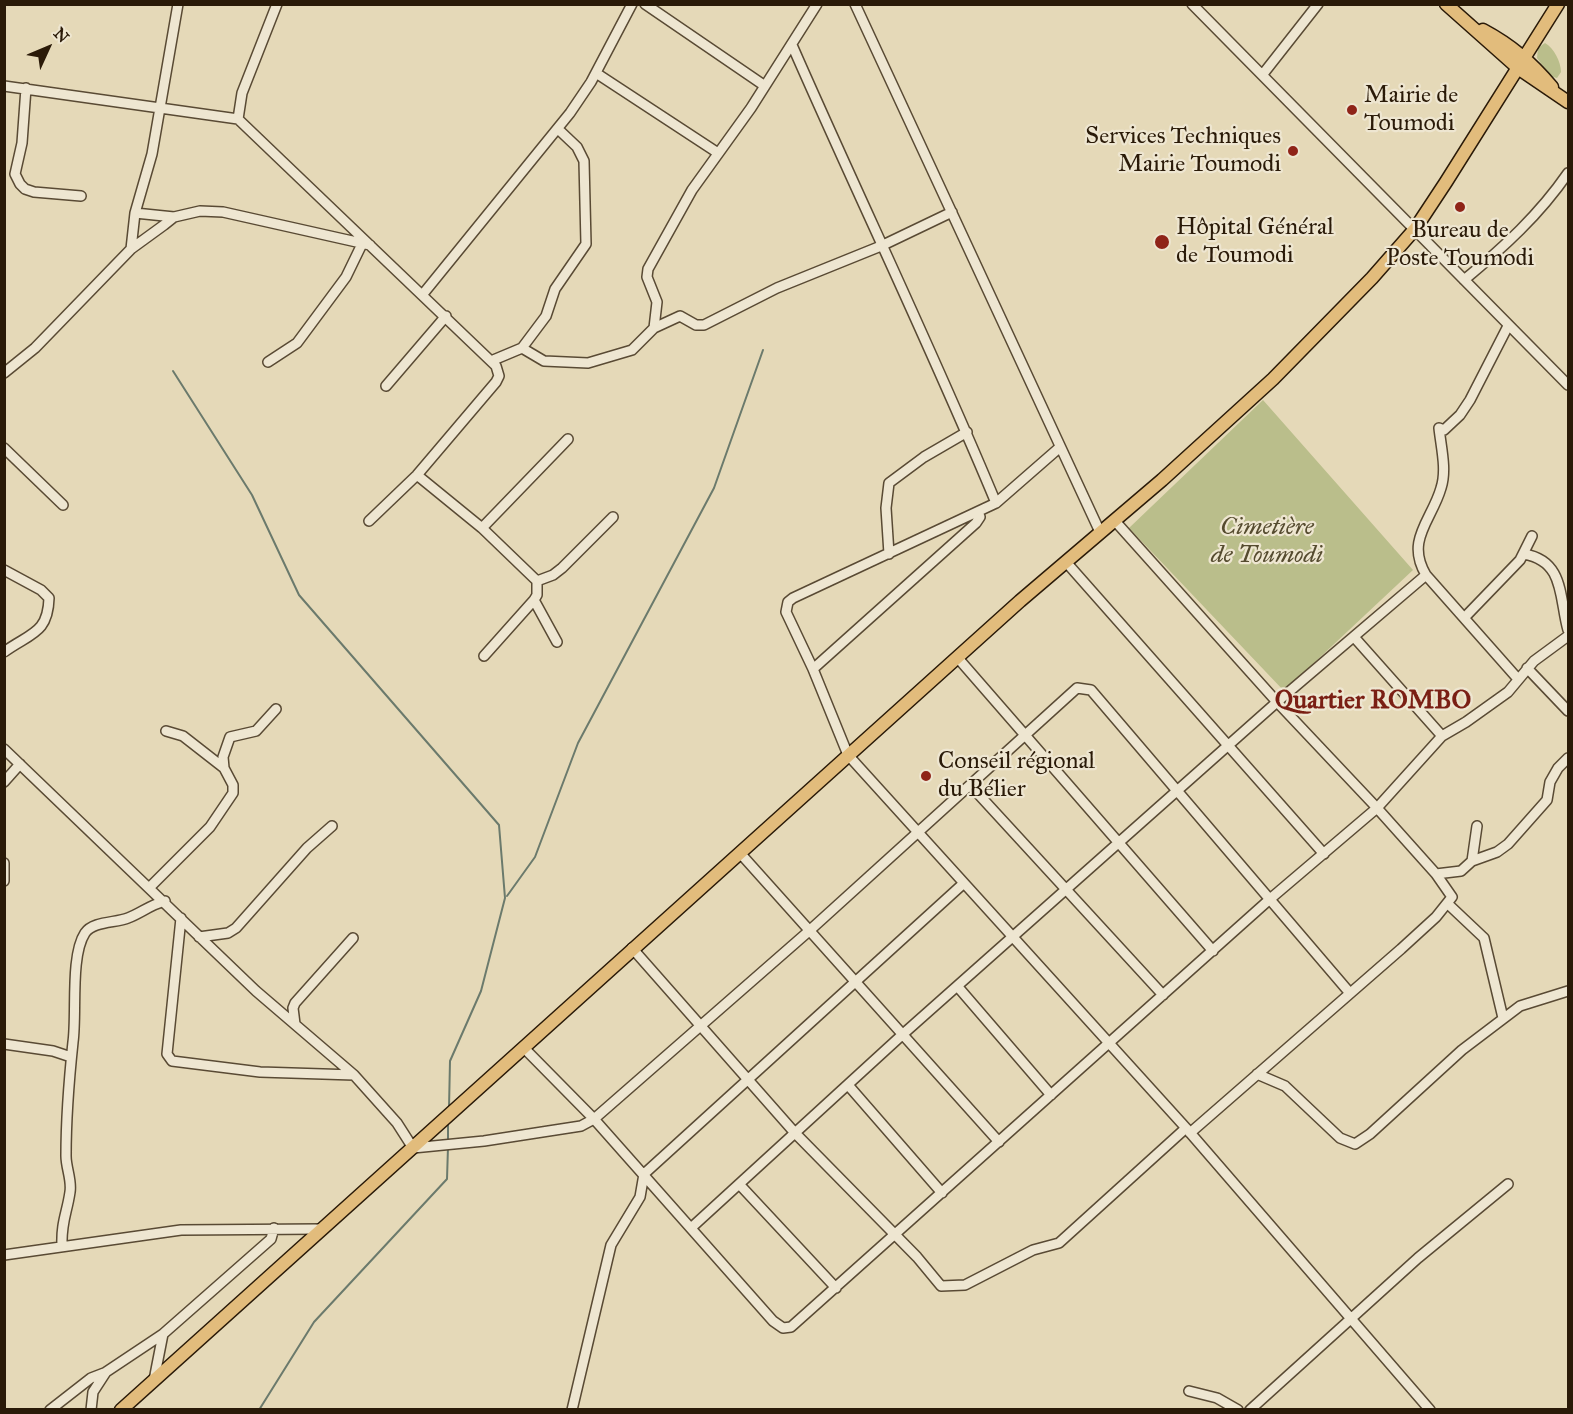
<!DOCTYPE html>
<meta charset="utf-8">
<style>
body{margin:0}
#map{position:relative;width:1573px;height:1414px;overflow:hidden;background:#e5d9b8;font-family:"IM FELL Great Primer",serif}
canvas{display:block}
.frame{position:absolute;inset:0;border:6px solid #2a1a08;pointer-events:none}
.north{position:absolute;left:18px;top:18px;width:60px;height:60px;-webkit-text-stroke:4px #eee6d1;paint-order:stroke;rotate:46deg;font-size:16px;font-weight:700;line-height:24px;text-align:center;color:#2a1a08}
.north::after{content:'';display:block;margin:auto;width:21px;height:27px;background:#2a1a08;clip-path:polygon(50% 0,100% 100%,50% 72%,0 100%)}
</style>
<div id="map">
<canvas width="1573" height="1414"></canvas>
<div class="frame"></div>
<div class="north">N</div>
</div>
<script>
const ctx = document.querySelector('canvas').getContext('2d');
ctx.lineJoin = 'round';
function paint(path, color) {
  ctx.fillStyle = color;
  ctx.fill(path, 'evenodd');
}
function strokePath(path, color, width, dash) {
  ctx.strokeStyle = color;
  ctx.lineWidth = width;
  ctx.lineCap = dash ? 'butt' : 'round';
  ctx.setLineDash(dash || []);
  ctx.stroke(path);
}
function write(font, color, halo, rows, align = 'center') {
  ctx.font = font + ' "IM FELL Great Primer",serif';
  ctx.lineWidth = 4.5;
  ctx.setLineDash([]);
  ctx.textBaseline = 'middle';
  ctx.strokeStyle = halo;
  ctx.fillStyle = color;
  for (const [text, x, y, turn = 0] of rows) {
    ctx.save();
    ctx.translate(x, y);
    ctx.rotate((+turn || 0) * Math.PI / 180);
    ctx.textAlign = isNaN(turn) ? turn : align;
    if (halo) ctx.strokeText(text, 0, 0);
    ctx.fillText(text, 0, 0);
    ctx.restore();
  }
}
const green = new Path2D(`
 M1545 43C1554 48 1561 62 1561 72L1557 78 1550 76 1537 58 1538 48Z
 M1263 400 1413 570 1284 691 1129 528Z`);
const stream = new Path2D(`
 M173 371 252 495 299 595 499 825 505 898 481 991 450 1061 449 1108
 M507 896 535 857 578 743 714 488 763 350
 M448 1141V1123
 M259 1410 314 1322 447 1179 448 1147`);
const minor = new Path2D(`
 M645 4 765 86
 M855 4 1100 532
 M1192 4 1568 385
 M792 45C859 198 932 349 996 503
 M596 73 718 153
 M1263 74 1318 4
 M4 86 238 119 496 366 499 376 496 382 417 475 369 521
 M26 88 22 143 15 174 20 184 25 189 34 192 81 196
 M238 119 242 93 277 4
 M135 213 174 217
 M131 249 135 213 152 154 178 4
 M1464 280C1504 247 1539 215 1568 173
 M423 294 570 113 591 82 632 4
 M1508 326 1470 400 1460 415 1444 430 1439 428C1441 447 1447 470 1441 488 1432 520 1405 540 1426 575L1518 679
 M654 328 657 302 647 277 648 269 692 190 751 108 817 4
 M522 348 546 316 555 289 586 244 584 161 577 147 558 129
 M491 361 522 348 544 361 588 363 632 350 654 328 680 316 696 325H704L777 288 881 246 952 212
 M268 362 297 343 346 277 362 244
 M4 373 35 348 131 249 164 225 174 217 200 211 223 212 370 245
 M386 386 446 316
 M4 448 63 505
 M1059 448 996 503 793 598 788 602 786 612 813 669 848 755 1186 1128 1430 1410
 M417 475 482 528 537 581V595L534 600 484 656
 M1115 521 1277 702 1377 808 1436 874 1452 897 1436 917 1401 949 1190 1133
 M482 528 568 439
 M889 554 886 508 889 483 924 457 967 432
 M1524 554C1565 561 1559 598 1568 630
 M1066 562 1324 854
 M4 570 41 590 49 598C48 634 30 633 4 652
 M537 581 553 575 562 568 613 517
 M534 600 557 642
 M1465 617 1520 560 1532 536
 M1354 637 1442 736
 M957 657 1213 951
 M1527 668 1568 711
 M813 669 976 523 980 517 978 512
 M166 731 183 736 224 768
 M4 749 256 991 354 1075 397 1123 413 1148 484 1141 581 1126 594 1119 809 931 1077 688 1091 690 1349 992
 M4 782 20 764
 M970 785 1163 995
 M740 853 999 1142
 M1472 861 1477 826
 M4 863V881
 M1436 874 1461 871 1472 861 1497 852 1508 844 1547 800 1550 782 1558 768 1568 758
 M150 887 210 827 233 793V785L224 768 223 757 230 737 256 731 276 709
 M1448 904 1484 938 1503 1018
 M181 918 167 1054 172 1061 260 1072 354 1075
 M199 937 228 933 236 928 307 848 332 826
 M632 948 795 1133 917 1257 941 1286 965 1285 1033 1250 1059 1243 1186 1128
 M958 987 1051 1095
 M295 1024 293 1008 295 1003 353 938
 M4 1044 53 1051 71 1057
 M523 1047 594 1119 773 1321 783 1328 791 1327 1270 899 1377 808 1442 736 1466 722 1508 692 1534 661 1568 636
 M1257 1074 1285 1086 1340 1138 1355 1144 1370 1134 1462 1050 1520 1006 1568 991
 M848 1085 942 1193
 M739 1184 836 1288
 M691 1228 902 1035 1277 702 1426 575
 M62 1246C61 1222 67 1213 70 1192 72 1180 66 1168 66 1156 66 1117 69 1080 73 1042 77 1013 70 956 85 933 93 921 116 923 128 918 141 913 150 905 165 901
 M4 1255 181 1230 320 1229
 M154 1380 163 1334
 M1189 1391 1217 1398 1238 1410
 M50 1410 91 1378 104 1373
 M91 1410 93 1392 106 1372 163 1334 271 1239 274 1228
 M572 1410 611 1245 640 1197 644 1174 964 883
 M1250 1410 1418 1258 1508 1184`);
const major = new Path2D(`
 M1446 4 1518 68 1568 102
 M1483 30C1511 45 1531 62 1552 87
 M121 1410 1020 601 1162 480 1273 379 1372 278 1415 229 1446 182 1558 4`);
const markers = [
 [1352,110,6,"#8f2418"],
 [1293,151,6,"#8f2418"],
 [1460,207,6,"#8f2418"],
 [1162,242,8,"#8f2418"],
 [926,776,6,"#8f2418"]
];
const poiNames = [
 ["Mairie de",1364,96],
 ["Toumodi",1364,124],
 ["Services Techniques",1281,137,"right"],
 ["Mairie Toumodi",1281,165,"right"],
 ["Hôpital Général",1176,228],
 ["de Toumodi",1176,256],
 ["Bureau de",1460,231,"center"],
 ["Poste Toumodi",1460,259,"center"],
 ["Conseil régional",938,762],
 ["du Bélier",938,790]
];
const parkNames = [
 ["Cimetière",1267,528],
 ["de Toumodi",1267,556]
];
const neighbourhoodNames = [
 ["Quartier ROMBO",1373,702]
];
paint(green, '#babe8b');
strokePath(stream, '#6b7a6c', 2);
strokePath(minor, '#594a34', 12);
strokePath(major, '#2a1a08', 15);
strokePath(minor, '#eee6d1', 9);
strokePath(major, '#e2bc7c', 12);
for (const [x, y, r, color] of markers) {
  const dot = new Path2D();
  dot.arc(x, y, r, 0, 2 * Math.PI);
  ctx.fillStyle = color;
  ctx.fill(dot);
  strokePath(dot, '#eee6d1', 2);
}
write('24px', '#2a1a08', '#eee6d1', poiNames, 'left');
write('italic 24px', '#554b2f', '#eee6d1', parkNames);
write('bold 26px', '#7a1f14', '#eee6d1', neighbourhoodNames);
</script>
